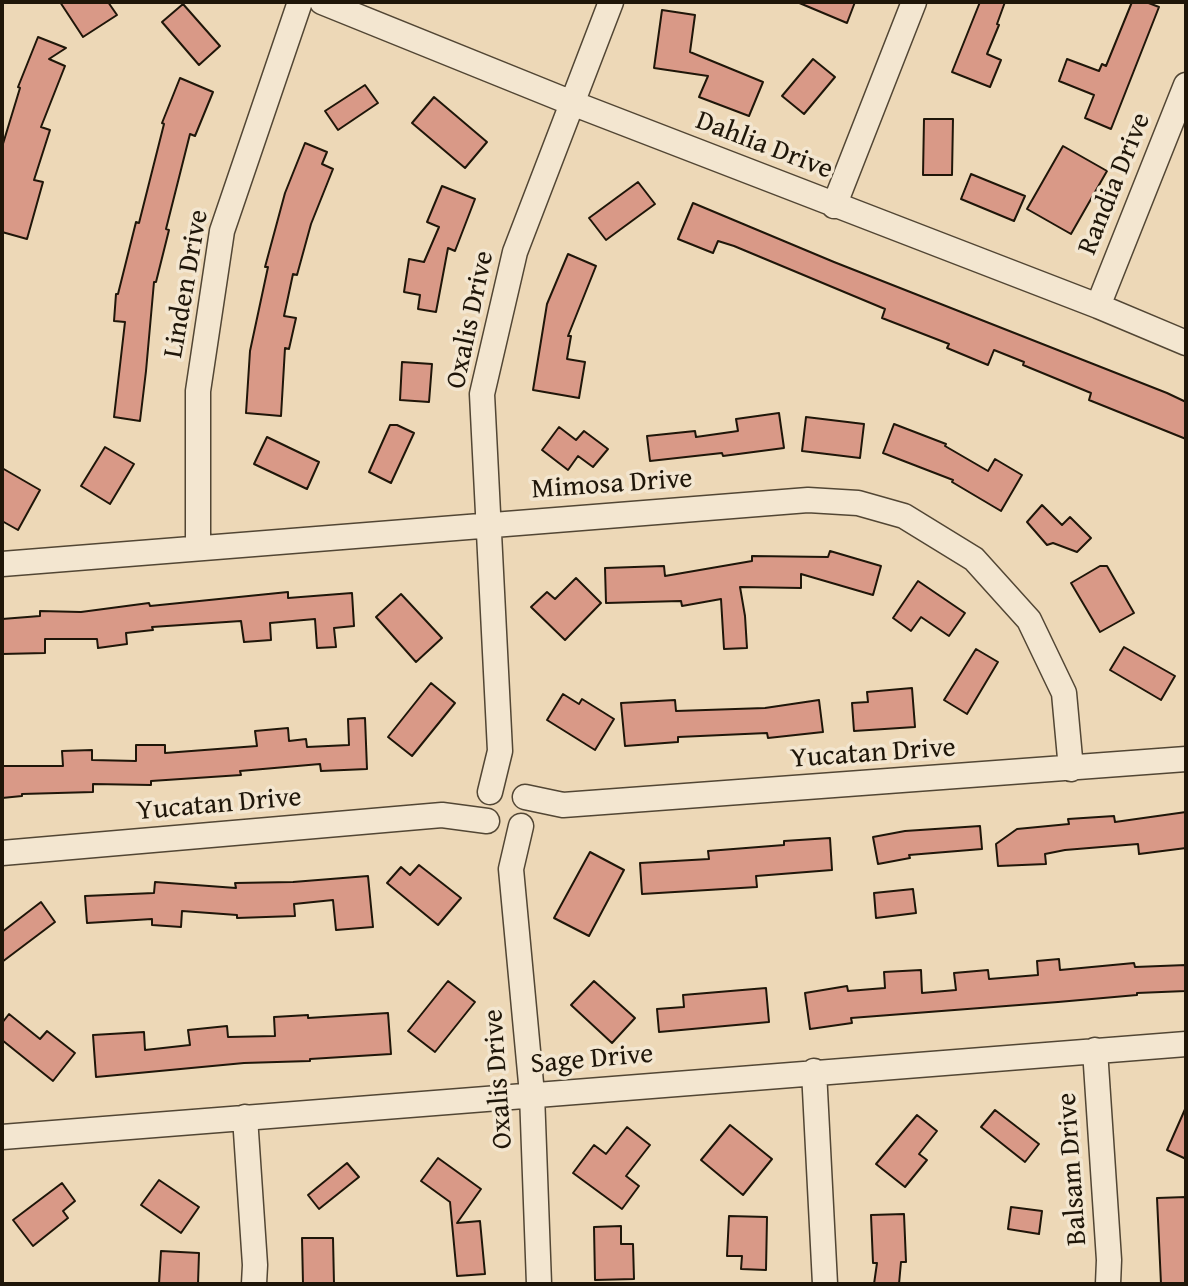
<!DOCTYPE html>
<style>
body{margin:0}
#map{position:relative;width:1188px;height:1286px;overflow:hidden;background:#edd8b7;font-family:"Gentium Book Plus",serif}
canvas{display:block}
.frame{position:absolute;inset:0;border:4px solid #1f1609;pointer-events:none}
</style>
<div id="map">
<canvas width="1188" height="1286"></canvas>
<div class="frame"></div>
</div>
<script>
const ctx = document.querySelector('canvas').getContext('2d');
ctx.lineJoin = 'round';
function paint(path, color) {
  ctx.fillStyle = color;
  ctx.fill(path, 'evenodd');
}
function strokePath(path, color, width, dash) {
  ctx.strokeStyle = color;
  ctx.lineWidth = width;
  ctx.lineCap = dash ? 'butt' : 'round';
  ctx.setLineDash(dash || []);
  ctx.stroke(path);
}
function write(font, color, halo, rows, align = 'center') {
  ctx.font = font + ' "Gentium Book Plus",serif';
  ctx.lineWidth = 7;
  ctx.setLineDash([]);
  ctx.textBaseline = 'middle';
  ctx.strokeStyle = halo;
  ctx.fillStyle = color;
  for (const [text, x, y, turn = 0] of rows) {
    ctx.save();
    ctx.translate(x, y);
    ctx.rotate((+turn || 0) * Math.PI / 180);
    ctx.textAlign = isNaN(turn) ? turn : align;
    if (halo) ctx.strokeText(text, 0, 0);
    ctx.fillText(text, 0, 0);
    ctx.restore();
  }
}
const building = new Path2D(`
 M60 2H108L117 15 83 37Z
 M797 2H855L847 23Z
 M980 2H1005L997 24 999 25 987 54 1001 60 990 87 952 72Z
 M1132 2H1146L1159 7 1111 129 1085 118 1094 95 1059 81 1067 59 1099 71 1102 64 1106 66Z
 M183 4 220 46 199 65 162 22Z
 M662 10 695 15 690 52 763 82 749 116 699 97 708 76 654 68Z
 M38 37 66 48 49 59 65 66 41 127 50 130 34 180 43 182 27 239 2 232V147L20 88 18 87Z
 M813 59 835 77 804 114 782 96Z
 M180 78 213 92 195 136 190 134 166 229 169 230 156 282H154L146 371 140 421 114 417 125 322 114 321 116 294H118L136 222 139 223 164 124 162 123Z
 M365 85 378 103 338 130 325 111Z
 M434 97 487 142 465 168 412 123Z
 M924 119H953L952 175H923Z
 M305 143 327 152 322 164 333 169 311 224 297 275 293 274 284 316 296 318 289 349 285 348 281 416 246 413 250 351 268 267H265L285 193Z
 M1063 146 1107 171 1071 234 1027 209Z
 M971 174 1025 196 1014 221 961 199Z
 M638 182 655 204 606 240 589 218Z
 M442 186 475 199 455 251 448 248 436 312 418 309 420 295 404 292 409 259 424 262 439 227 427 222Z
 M693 203 834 262 1167 393 1186 402V439L1089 400 1091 393 1023 365 1024 362 994 350 988 365 947 348 949 344 882 318 885 309 734 246 718 241 713 253 678 239Z
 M568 254 596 266 568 336H571L567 359 585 362 579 398 533 390 547 304Z
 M402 362 432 364 429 402 400 400Z
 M779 413 784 448 723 456 722 453 650 461 647 436 695 431 696 437 738 431 736 419Z
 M806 417 864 424 860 458 802 451Z
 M894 424 946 444 945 446 988 471 995 459 1022 475 1001 511 952 482 953 480 883 453Z
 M390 425H397L414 433 391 483 369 472Z
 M559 427 576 440 584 431 608 449 593 467 578 456 568 470 542 450Z
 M267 437 319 462 307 489 254 464Z
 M105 447 134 464 110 504 81 486Z
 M2 468 40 490 18 530 2 521Z
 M1042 505 1062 525 1070 517 1091 538 1077 552 1053 543 1047 545 1027 522Z
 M830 551 881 566 873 595 801 574V588L740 587 745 616 747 648 724 649 721 599 682 606 681 601 606 603 605 568 664 566 665 576 752 561V556L828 557Z
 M1100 566H1107L1134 613 1100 632 1071 583Z
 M576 578 601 603 565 640 531 607 547 592 555 599Z
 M918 581 965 613 949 636 921 617 911 631 893 618Z
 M288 592V598L352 593 354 626 334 628 336 647 317 648 315 619 270 623 271 640 244 642 241 621 152 627 153 630 126 633 127 644 98 648 97 639H45V653L2 654V619L40 616V611L81 612 149 603 150 606Z
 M401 594 442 638 416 662 376 617Z
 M1124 647 1175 676 1161 700 1110 670Z
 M976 649 998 662 967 714 944 700Z
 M431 683 455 703 412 756 388 737Z
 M912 688 915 727 854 731 852 703 868 702 867 692Z
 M563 694 579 704 582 699 614 719 595 750 547 720Z
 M675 700 676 711 765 708 819 700 823 732 768 738 767 733 678 737V742L625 746 621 703Z
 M365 718 367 769 321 771 320 764 240 771 241 775 151 781V785L93 784V792L22 794V796L2 798V766H63L62 751 92 750V760L136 761V745H165V753L257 746 255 731 288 728 289 741 306 739 307 747 349 745 348 719Z
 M1186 812V848L1139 854 1138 844 1065 850 1045 854 1046 864 998 866 996 844 1017 829 1069 824 1068 819 1114 816 1115 822Z
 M980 826 982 849 909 855 910 858 878 864 873 837 905 831Z
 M830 838 832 870 756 876 757 887 642 894 640 863 709 859 708 851 784 845V841Z
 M590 852 624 870 589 936 554 918Z
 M419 865 461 898 438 925 387 883 401 867 410 875Z
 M368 876 373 927 336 930 333 900 294 904 295 916 237 918V915L182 911 181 927 152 925V919L87 923 85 896 154 893 155 882 236 888 235 883 293 882Z
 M913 889 916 913 876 918 874 893Z
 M41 902 55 922 2 962V932Z
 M1059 959 1060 970 1134 963 1135 967 1186 965V991L1137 993V995L1058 1002 851 1018 852 1023 810 1029 805 993 847 986 848 991 885 988 884 972 921 970 922 993 956 990 954 973 988 970 989 979 1038 975 1037 961Z
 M448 981 475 1002 435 1052 408 1031Z
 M594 981 635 1018 612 1043 571 1005Z
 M766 988 769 1022 659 1032 657 1009 684 1007 683 995Z
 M388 1013 391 1054 310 1059V1061L244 1063 96 1077 93 1035 144 1032 145 1050 190 1045 188 1030 227 1026 228 1037 275 1036 274 1017 308 1015V1018Z
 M9 1014 40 1039 47 1031 75 1053 53 1081 2 1040V1023Z
 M1186 1107V1159L1167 1150Z
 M995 1110 1039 1144 1025 1162 981 1127Z
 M917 1115 937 1131 919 1154 927 1160 905 1187 876 1164Z
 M730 1125 772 1159 743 1195 701 1160Z
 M627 1127 650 1145 626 1176 639 1186 622 1209 573 1173 594 1145 606 1154Z
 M438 1158 481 1189 457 1223 480 1221 485 1274 457 1276 450 1202 421 1181Z
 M347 1163 359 1177 319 1209 308 1195Z
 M159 1180 199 1207 181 1233 141 1205Z
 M62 1183 75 1201 63 1211 68 1218 33 1246 13 1220Z
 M1186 1197V1284H1161L1157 1198Z
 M1011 1207 1042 1211 1039 1234 1008 1229Z
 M904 1214 906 1262H901L899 1284H874L877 1263H873L871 1215Z
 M729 1216 767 1217 766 1270 741 1269 742 1256H727Z
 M621 1226V1244H633L634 1279 595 1280 594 1227Z
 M302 1238H333L334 1284H303Z
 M161 1251 199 1253 198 1284H159Z`);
const minor = new Path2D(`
 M322 2 572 103 1098 306 1186 343
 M834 206 914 2
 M1098 306 1186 85
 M198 547V391L222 231 300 2
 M2 564 808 500 858 503 904 516 974 559 1029 620 1064 693 1071 769
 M490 792 500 751 482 394 515 252 611 2
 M525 797 563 805 1186 759
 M521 826 511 869 532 1094 539 1284
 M2 853 442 815 487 821
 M1095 1050 1109 1260 1108 1284
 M814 1071 825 1284
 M245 1117 255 1265 254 1284
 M2 1137 1186 1044`);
const streetNames = [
 ["Dahlia Drive",764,146,21],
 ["Randia Drive",1115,184,-68],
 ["Linden Drive",187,284,-80],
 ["Oxalis Drive",471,320,-78],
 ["Mimosa Drive",612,485,-4],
 ["Yucatan Drive",873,754,-4],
 ["Yucatan Drive",219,805,-5],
 ["Sage Drive",592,1060,-5],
 ["Oxalis Drive",499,1079,-94],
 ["Balsam Drive",1073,1169,-94]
];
paint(building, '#d99987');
strokePath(building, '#1f1609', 2);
strokePath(minor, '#524634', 27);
strokePath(minor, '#f3e6d0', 24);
write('28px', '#1f1609', '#f3e6d0', streetNames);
</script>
